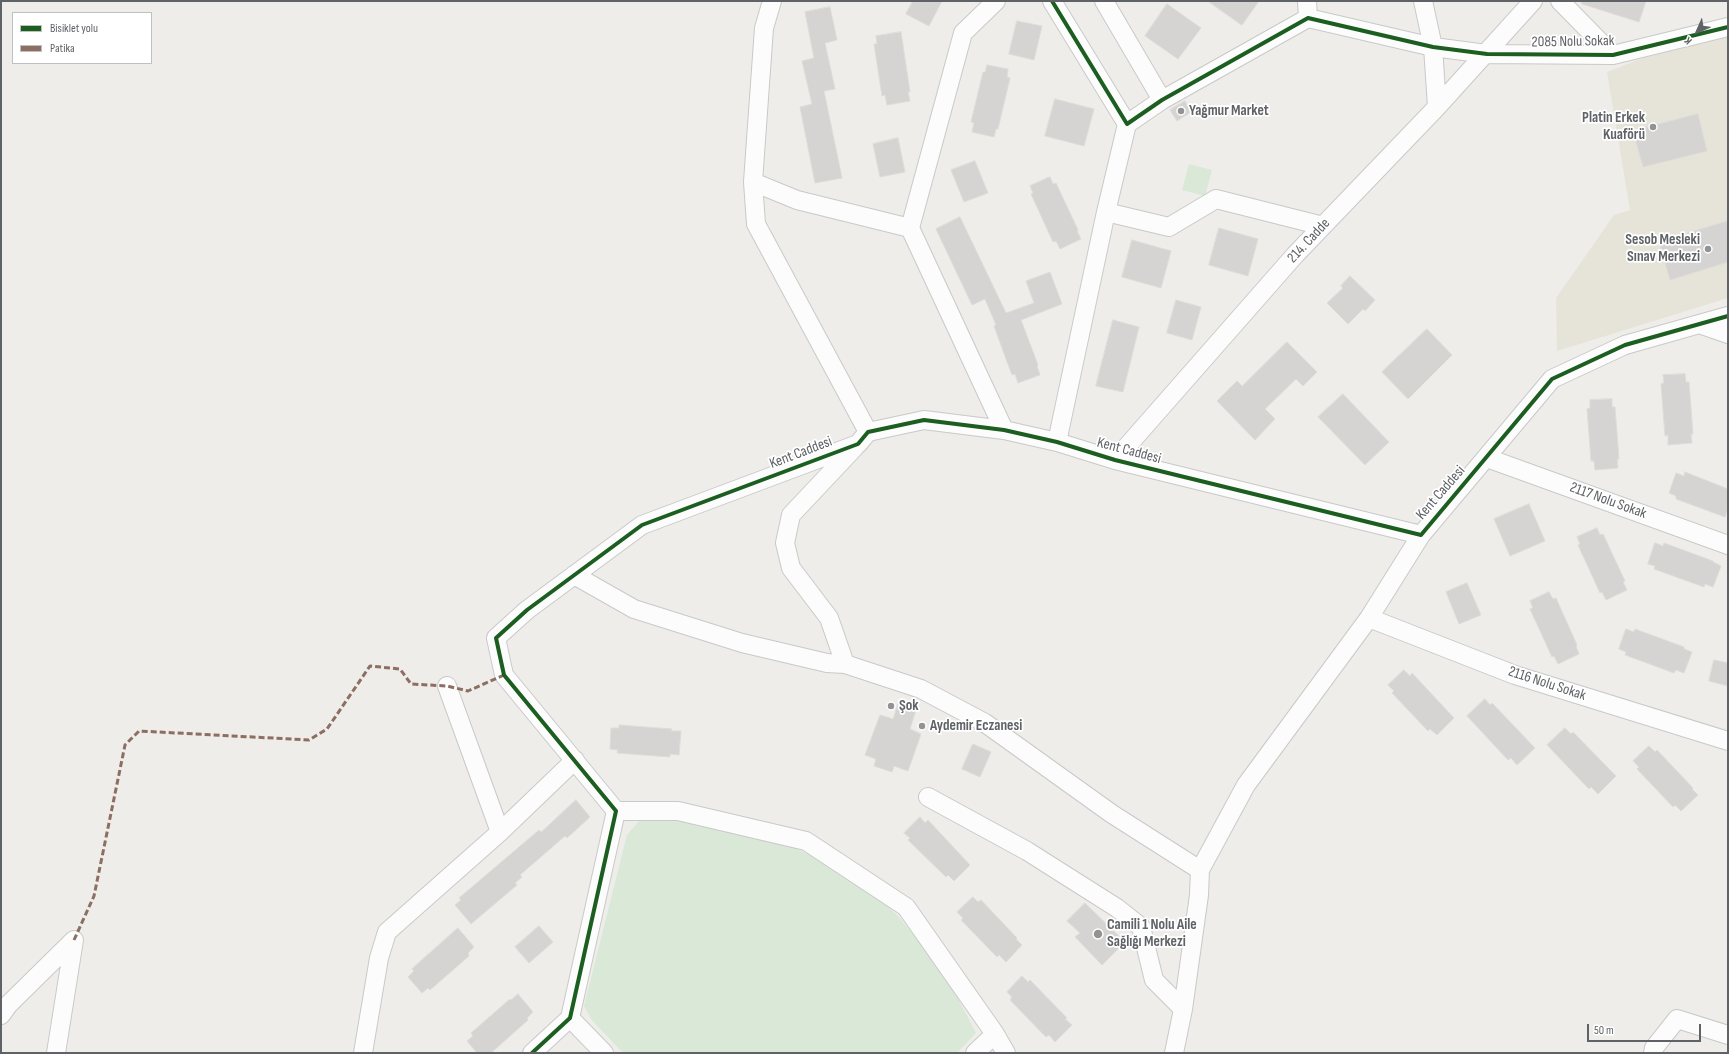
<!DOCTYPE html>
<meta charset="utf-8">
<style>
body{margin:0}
#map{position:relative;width:1729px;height:1054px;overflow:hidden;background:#eeede9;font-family:"Sofia Sans Condensed",sans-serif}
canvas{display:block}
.frame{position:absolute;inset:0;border:2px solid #5f6266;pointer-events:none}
.legend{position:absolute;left:12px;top:12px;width:140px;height:52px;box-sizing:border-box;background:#fff;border:1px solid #bfc0c2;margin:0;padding:5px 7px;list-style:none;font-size:12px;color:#5f6266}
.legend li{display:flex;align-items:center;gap:8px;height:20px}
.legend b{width:20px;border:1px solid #bfc0c2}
.north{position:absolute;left:1677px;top:12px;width:40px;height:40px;-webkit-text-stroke:3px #fff;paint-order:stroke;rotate:225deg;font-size:11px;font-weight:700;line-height:16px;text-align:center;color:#5f6266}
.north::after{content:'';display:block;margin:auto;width:14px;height:18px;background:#5f6266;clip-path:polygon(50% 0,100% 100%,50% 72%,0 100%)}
.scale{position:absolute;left:1587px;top:1024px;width:114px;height:18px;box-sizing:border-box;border:2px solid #5f6266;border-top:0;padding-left:5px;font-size:12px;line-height:14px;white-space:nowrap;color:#5f6266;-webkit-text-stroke:3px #fff;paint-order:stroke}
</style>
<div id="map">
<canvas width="1729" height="1054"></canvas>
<div class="frame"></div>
<ul class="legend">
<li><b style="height:5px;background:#1b5e20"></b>Bisiklet yolu</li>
<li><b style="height:5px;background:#8d6e63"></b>Patika</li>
</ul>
<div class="north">K</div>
<div class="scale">50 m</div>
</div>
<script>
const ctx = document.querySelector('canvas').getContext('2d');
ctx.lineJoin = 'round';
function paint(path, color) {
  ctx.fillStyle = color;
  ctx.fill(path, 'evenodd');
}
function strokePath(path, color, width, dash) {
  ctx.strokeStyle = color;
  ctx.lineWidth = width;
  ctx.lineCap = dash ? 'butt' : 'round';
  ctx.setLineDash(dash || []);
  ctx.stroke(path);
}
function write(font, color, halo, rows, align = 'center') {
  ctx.font = font + ' "Sofia Sans Condensed",sans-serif';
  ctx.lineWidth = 3.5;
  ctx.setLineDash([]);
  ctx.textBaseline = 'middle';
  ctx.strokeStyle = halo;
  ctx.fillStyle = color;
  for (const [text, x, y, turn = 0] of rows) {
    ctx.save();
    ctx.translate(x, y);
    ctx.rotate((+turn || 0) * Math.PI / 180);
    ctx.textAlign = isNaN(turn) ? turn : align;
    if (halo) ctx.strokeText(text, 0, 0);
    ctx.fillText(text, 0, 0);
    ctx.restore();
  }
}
const commercial = new Path2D(`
 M1728 36V298L1557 351 1556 298 1614 215 1630 210 1607 72 1643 58Z`);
const green = new Path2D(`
 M1189 164 1212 170 1205 196 1182 190Z
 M640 820 697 822 780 841 831 865 878 897 898 916 934 960 950 983 976 1033 957 1053H623L591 1019 584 1006 627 835Z`);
const building = new Path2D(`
 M913 1H942L929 26 906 14Z
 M1208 1H1259L1242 25Z
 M1582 1H1646L1639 22 1582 4Z
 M1167 4 1201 28 1178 59 1145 36Z
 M830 7 837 40 825 43 835 89 824 91 842 178 815 183 800 107 812 104 802 61 814 58 805 12Z
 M1017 21 1042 26 1034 60 1009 54Z
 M901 32 910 92H908L910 101 887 105 885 95 882 96 874 44H877L876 36Z
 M987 65 1008 69 1007 77 1010 78 998 129H996L994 137 972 132 974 123 971 122 983 72H985Z
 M1055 99 1094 109 1084 146 1045 136Z
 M1185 101 1191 112 1177 121 1170 110Z
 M1698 114 1707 151 1643 167 1633 131Z
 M898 138 905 172 880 177 873 144Z
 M975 161 988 193 964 202 951 170Z
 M1050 177 1053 184 1056 183 1078 230 1077 231 1081 239 1060 249 1056 241 1053 242 1031 194 1033 193 1030 186Z
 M960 217 1006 313 1034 303 1026 281 1050 272 1062 304 1021 320 1038 365 1037 366 1040 375 1018 383 1015 374 1012 375 1006 359 994 326 996 325 985 299 972 305 936 229Z
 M1728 221V262L1670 280 1659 242Z
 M1219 228 1258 239 1248 276 1209 265Z
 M1132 240 1171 251 1161 288 1122 277Z
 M1350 276 1375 300 1365 311 1363 309 1348 324 1327 303 1343 288 1341 286Z
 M1176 300 1201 307 1192 340 1167 333Z
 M1113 320 1139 327 1123 392 1096 386Z
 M1427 329 1452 355 1408 399 1382 372Z
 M1287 342 1317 372 1303 386 1296 379 1265 409 1275 419 1255 440 1217 401 1237 381 1242 386Z
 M1685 374 1686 382H1689L1693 434H1691L1692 443 1668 445V435L1665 436 1661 384 1664 383 1663 375Z
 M1343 394 1389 442 1365 465 1318 417Z
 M1612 399V407H1615L1619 459H1617L1618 468 1595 470 1594 461H1591L1587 409 1590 408V400Z
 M1685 472 1728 489V509L1725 517 1676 499V496L1669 493 1676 473 1684 476Z
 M1529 504 1545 541 1510 556 1494 519Z
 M1597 528 1600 535 1603 534 1625 581 1623 582 1627 590 1606 600 1602 592 1600 593 1578 545 1580 544 1577 537Z
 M1655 543 1663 546 1664 543 1713 561V562L1721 566 1713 587 1705 584 1704 587 1654 569 1655 566 1648 564Z
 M1467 583 1481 615 1459 624 1446 592Z
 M1549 592 1553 599 1556 598 1577 645 1576 646 1579 654 1558 664 1554 656 1552 657 1530 609 1533 608 1530 601Z
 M1626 629 1634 632 1635 629 1684 647V649L1692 652 1684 673 1676 670 1674 673 1625 655 1626 652 1619 649Z
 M1714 660 1728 663V686L1709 681Z
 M1404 670 1410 676 1412 673 1454 718 1437 735 1430 729 1428 731 1392 693 1394 691 1388 685Z
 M1485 699 1490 705 1492 703 1535 748 1517 765 1511 758 1508 760 1467 716Z
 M898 704 916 710 910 729 921 734 908 771 894 766 892 772 874 766 876 759 865 755 880 715 893 719Z
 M619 725 672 729 671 731H681L679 755 670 754V757L617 753 618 750 610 749 611 728H619Z
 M1565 728 1571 734 1573 732 1616 776 1598 794 1591 787 1589 789 1547 745Z
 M973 744 991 752 980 777 962 769Z
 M1649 746 1655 752 1657 750 1693 788 1692 789 1698 795 1681 811 1675 805 1673 807 1637 769 1639 767 1633 761Z
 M576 800 590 817 567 838 565 836 520 875 522 877 515 883 517 885 471 924 455 905 461 900 459 898 539 830 541 832Z
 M920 817 925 823 928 820 970 865 954 881 948 875 946 877 908 840 910 838 904 833Z
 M973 897 978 902 981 900 1017 938 1016 939 1022 945 1006 962 999 955 997 957 961 920 963 918 957 912Z
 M1085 903 1125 942 1102 965 1075 937 1080 933 1067 921Z
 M539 926 553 942 529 963 515 947Z
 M458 928 474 947 468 953 469 956 430 990 428 988 422 993 408 977 414 971 412 969Z
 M1022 976 1028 982 1030 980 1067 1018 1065 1019 1072 1025 1055 1042 1049 1035 1046 1037 1010 1000 1012 997 1007 992Z
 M518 994 533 1012 527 1018 528 1020 491 1053H477L467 1041 473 1036 471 1033 510 999 511 1000Z`);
const minor = new Path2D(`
 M772 1 764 28 753 182 797 200 910 228
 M996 1 963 33 910 228 1004 430
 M1052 1 1127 124 1162 100 1308 18 1433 47 1487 54 1613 55 1728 27
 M1104 1 1162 100
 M1307 1 1308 18
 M1560 1 1613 55
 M1437 107 1533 1
 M753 182 756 224 868 432
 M1106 212 1169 227 1216 199 1323 226
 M1702 325 1728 334
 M1057 442 1106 212 1127 124
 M1487 458 1728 545
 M1115 460 1295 255 1437 107 1433 47 1423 1
 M574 575 634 609 742 643 827 663 845 664 829 618 791 568 785 543 791 515 855 447
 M1369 618 1515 675 1728 741
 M845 664 921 689 985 723 1112 814 1200 870
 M447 686 500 832
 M928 797 1027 851 1117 908 1141 927 1154 980 1183 1009
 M616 811H678L806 841 906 907 995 1034
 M1 1015 9 1004 74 940
 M570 1018 604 1053
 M56 1053 74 940
 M363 1053 379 958 387 932 500 832 575 760
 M532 1053 570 1018 616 811 504 675 496 638 527 610 642 525 858 444 868 432 924 420 1004 430 1057 442 1115 460 1421 535 1552 379 1625 345 1728 316
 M975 1053 995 1034 1006 1053
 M1174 1053 1183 1009 1199 895 1200 870 1246 785 1369 618 1421 535
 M1653 1053 1654 1048 1677 1019 1728 1035`);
const quiet = new Path2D(`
 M74 940 94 896 125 745 139 731 309 740 327 729 370 666 400 669 411 684 447 686 468 691 504 675`);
const cycleway = new Path2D(`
 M1052 1 1127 124 1162 100 1308 18 1433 47 1487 54 1613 55 1728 27
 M532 1053 570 1018 616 811 504 675 496 638 527 610 642 525 858 444 868 432 924 420 1004 430 1057 442 1115 460 1421 535 1552 379 1625 345 1728 316`);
const markers = [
 [1181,111,4,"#919394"],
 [1653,127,4,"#919394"],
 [1708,249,4,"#919394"],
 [891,706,4,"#919394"],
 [922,726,4,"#919394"],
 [1098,934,5,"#919394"]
];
const streetNames = [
 ["2085 Nolu Sokak",1573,42,-1],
 ["214. Cadde",1309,241,-47],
 ["Kent Caddesi",1129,451,15],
 ["Kent Caddesi",801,453,-21],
 ["Kent Caddesi",1441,493,-49],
 ["2117 Nolu Sokak",1608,501,20],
 ["2116 Nolu Sokak",1547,684,18]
];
const poiNames = [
 ["Yağmur Market",1189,111],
 ["Platin Erkek",1645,118,"right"],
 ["Kuaförü",1645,135,"right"],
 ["Sesob Mesleki",1700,240,"right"],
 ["Sınav Merkezi",1700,257,"right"],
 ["Şok",899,706],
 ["Aydemir Eczanesi",930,726],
 ["Camili 1 Nolu Aile",1107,925],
 ["Sağlığı Merkezi",1107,942]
];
paint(commercial, '#e6e4d8');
paint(green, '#d9e8d7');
paint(building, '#d5d4d2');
strokePath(building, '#dddcd8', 1);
strokePath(minor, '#c9c9c9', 20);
strokePath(minor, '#fcfcfc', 18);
strokePath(quiet, '#8d6e63', 3, [6, 3]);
strokePath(cycleway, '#1b5e20', 4);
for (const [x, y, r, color] of markers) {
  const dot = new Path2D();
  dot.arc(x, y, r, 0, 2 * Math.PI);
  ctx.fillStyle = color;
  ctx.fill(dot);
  strokePath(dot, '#fff', 1.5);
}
write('15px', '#5f6266', '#fff', streetNames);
write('bold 15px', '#5f6266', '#fff', poiNames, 'left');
</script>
